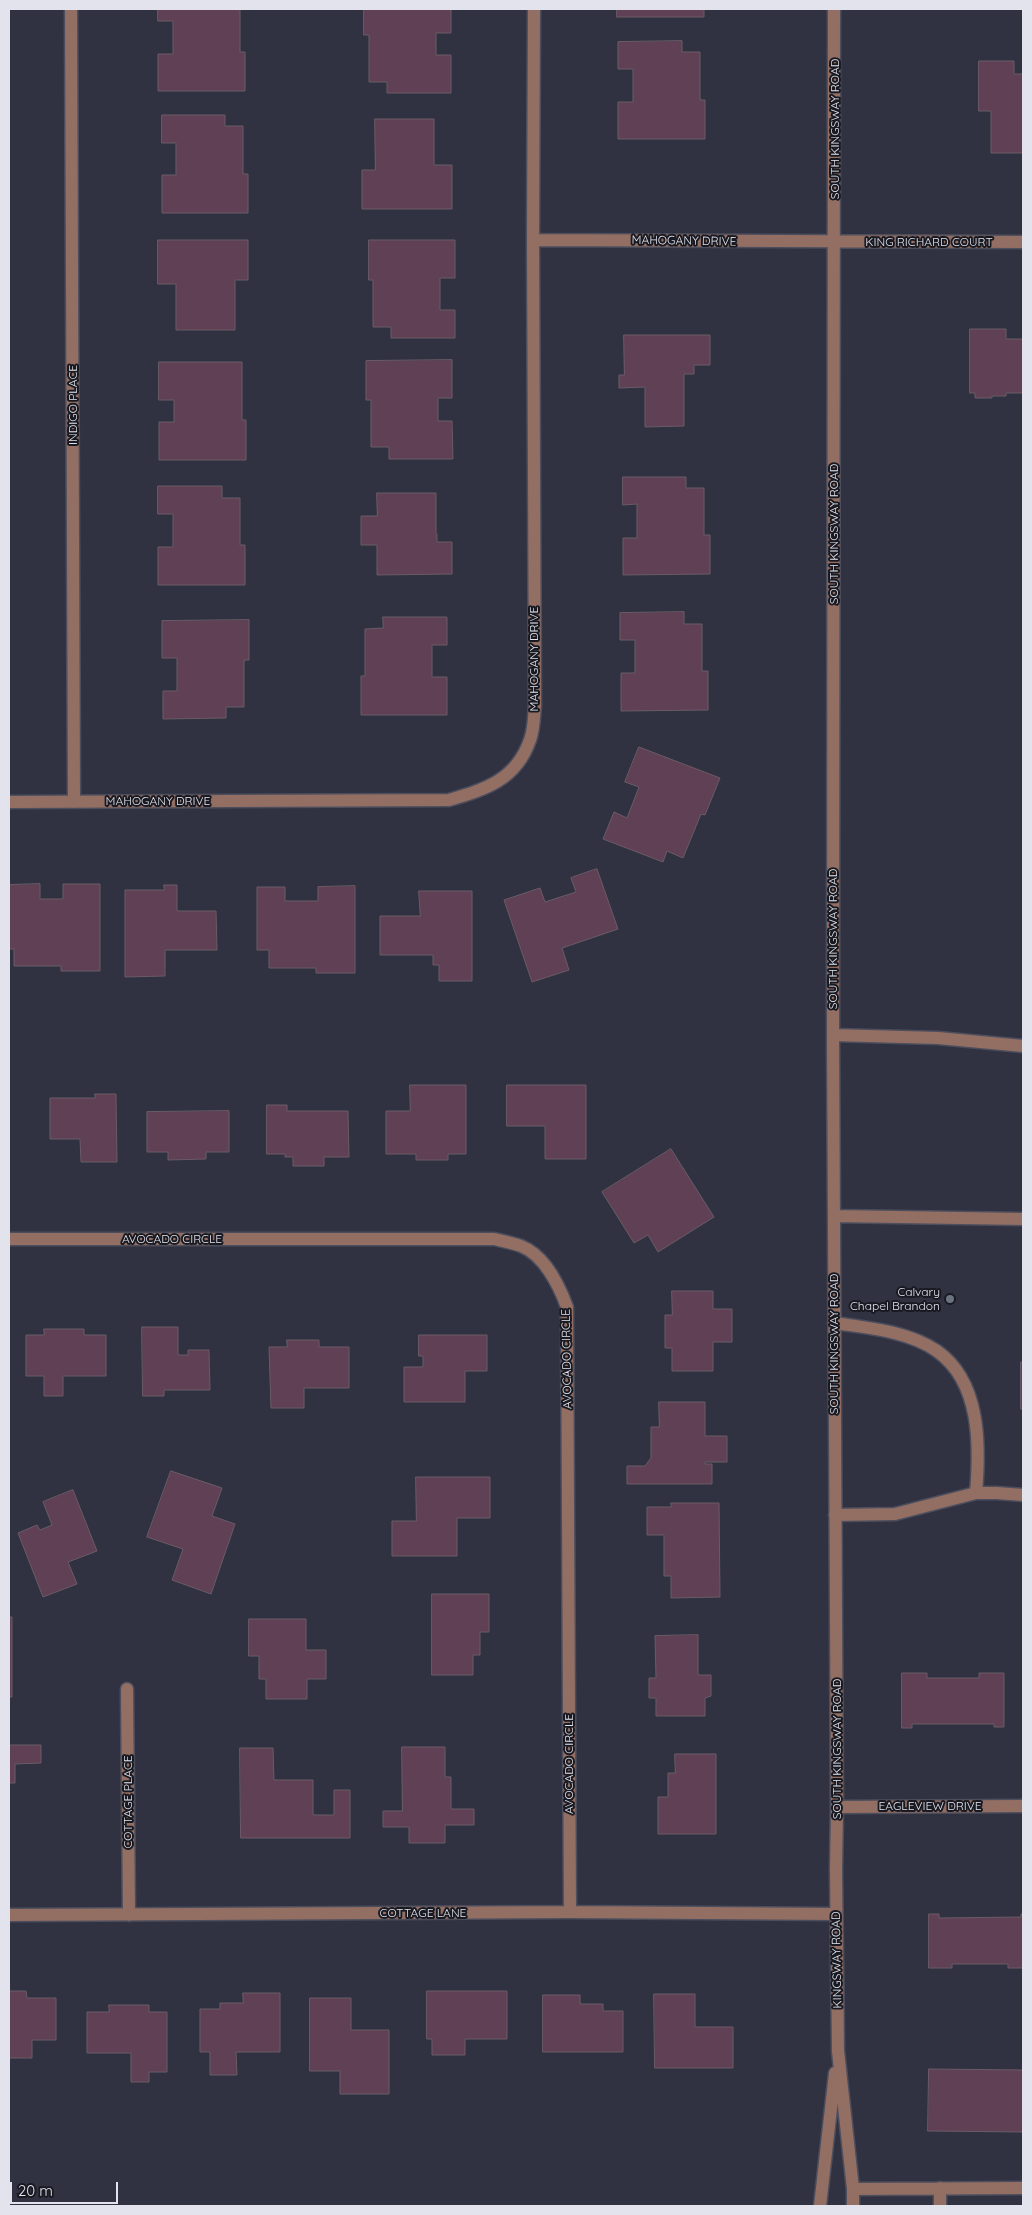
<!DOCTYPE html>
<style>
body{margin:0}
#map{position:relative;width:1032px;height:2215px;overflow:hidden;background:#303241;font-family:Quicksand,sans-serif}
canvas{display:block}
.frame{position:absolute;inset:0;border:10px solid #e2e3ed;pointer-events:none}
.scale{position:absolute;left:10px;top:2182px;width:108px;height:22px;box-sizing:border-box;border:2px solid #e2e3ed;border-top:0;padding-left:6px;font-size:15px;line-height:18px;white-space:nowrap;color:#e2e3ed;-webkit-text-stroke:4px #191a21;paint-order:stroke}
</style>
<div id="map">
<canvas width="1032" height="2215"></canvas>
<div class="frame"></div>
<div class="scale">20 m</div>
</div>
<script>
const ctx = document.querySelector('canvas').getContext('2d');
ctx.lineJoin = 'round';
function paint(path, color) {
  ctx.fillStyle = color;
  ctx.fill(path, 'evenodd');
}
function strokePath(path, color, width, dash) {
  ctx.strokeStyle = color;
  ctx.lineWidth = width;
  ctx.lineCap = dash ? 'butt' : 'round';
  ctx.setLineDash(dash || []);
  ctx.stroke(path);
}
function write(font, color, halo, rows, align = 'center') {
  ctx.font = font + ' Quicksand,sans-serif';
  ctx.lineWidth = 4;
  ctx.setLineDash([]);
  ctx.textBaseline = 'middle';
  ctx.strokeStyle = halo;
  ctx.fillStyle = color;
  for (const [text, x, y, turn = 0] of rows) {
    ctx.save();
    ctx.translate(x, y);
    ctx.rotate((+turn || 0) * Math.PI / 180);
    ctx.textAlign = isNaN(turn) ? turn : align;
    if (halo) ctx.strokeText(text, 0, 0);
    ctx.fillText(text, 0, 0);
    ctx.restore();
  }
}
const building = new Path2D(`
 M158 9H240V52H245V91H158V54H173V21H158Z
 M364 9H451V33H436V55H451V93H387V82H369V35H364Z
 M617 9H704V17H617Z
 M682 41V52H700V100H705V139H618V102H633V69H618V42Z
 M979 61H1014V74H1023V153H991V111H979Z
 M162 115H225V126H243V174H248V213H162V175H176V143H162Z
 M375 119H434V165H452V209H362V170H375Z
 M158 240H248V280H235V330H176V284H158Z
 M369 240H455V278H440V310H455V338H391V327H373V280H369Z
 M970 329H1006V339H1023V393H1006V396H992V398H975V393H970Z
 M624 335H710V365H694V374H684V426L645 427V387L619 388V375H624Z
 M452 360V398H438V421H452L453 459H389V447H371V400H366V361Z
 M159 362H242V420H246V460H159V422H174V400H159Z
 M623 477H686V488H704V535H710V574L623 575V538H637V504L623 505Z
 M158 486H222V498H240V545H245V585H158V547H173V514H158Z
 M377 493H436V534H437V542H452V574L377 575V545H361V516H377Z
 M684 612V624H702V671H708V710L621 711V673H635V640H620V613Z
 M383 617H447V645H432V677H447V715H361V676H365V629L383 628Z
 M249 620V660H244V707H226V718L163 719V691H177V658H162V621Z
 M639 747 720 778 705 815 701 814 683 858 667 851 663 862 603 839 614 812 627 818 639 787 625 782Z
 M597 869 618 929 562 948 569 970 532 982 504 900 540 888 545 902 576 892 571 878Z
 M40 884V899H63V884H100V971H61V966H14V949H9V885Z
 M164 885H177V911H216L217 950H165V976L125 977V890H164Z
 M355 886V973H316V968H269V950H257V887H285V901H318V887Z
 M419 891H472V981H439V965H433V955H380V916H420Z
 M410 1085H466V1154H448V1160H416V1154H386V1111H410Z
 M507 1085H586V1159H545V1126H507Z
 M95 1094H116L117 1162H81L80 1139H50V1098H95Z
 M267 1105H287V1111H348L349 1157H324V1166H293V1157H285V1154H267Z
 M229 1111V1152H206V1159L168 1160V1152H147V1112Z
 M671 1149 714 1217 658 1252 648 1235 634 1243 602 1192Z
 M672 1291H713V1309H732V1342H713V1371H672V1348H665V1315H672Z
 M142 1327H178V1355H188V1350H209L210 1390H164V1396H143Z
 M44 1329H84V1335H106V1376H63V1396H44V1376H26V1335H44Z
 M419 1335H487V1371H465V1402H404V1367H423V1356H419Z
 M287 1340H319V1347H349V1388H304V1408H271L269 1347H287Z
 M1021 1362H1023V1409H1021Z
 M659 1402H705V1436H727V1462H705V1464H712V1484H627V1466H645L651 1458V1427H659Z
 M171 1471 222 1488 212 1516 235 1524 211 1594 172 1580 183 1549 147 1537Z
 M416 1477H490V1518H457V1556H392V1521H416Z
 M73 1490 97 1551 68 1562 77 1584 43 1597 18 1533 37 1525 40 1530 52 1525 43 1502Z
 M671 1503H719L720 1597 671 1598V1576H664V1535H647V1507H671Z
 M432 1594H489V1632H480V1655H473V1675H432Z
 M9 1617H12V1697H9Z
 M249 1619H306V1650H326V1679H307V1699H266V1679H259V1656H249Z
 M698 1635V1675H711V1696L705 1698V1716H656V1698H649V1678H656L655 1636Z
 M902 1673H927V1678H979V1673H1004V1727H994V1724H912V1728H902Z
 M9 1745H41V1763L15 1764V1783H9Z
 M402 1747H445V1777H451V1809H474V1825H445V1843H409V1827H383V1811H402Z
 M240 1748H273L274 1780H313V1815H334V1790H350V1838H241Z
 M675 1754H716V1834H658V1797H668V1773H675Z
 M929 1914H939V1918L1021 1917V1914H1023V1968H1008V1964H952V1968H929Z
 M9 1991H26L27 1998H56V2040H32V2058H9Z
 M427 1991H507V2039H465V2055H432V2039H427Z
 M243 1993H280V2052H236L237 2075H210V2052H200V2009H220V2003H243Z
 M654 1994H695V2027H733V2068H655Z
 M543 1995H580V2004H603V2011H623V2052H543Z
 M310 1998H351V2030H389V2094H340V2071H310Z
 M109 2005H149V2012H167V2072H149V2082H131V2053H87V2012H109Z
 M929 2069 1023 2070V2132L928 2131Z`);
const minor = new Path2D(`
 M71 9 74 802
 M834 9 833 1035 837 1807 836 1870 838 2051 853 2189V2206
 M533 240 1023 242
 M9 802 449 800C486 789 516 780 530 740 534 730 534 716 535 705L533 240 534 9
 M833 1035 938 1038 1023 1046
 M834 1216 1023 1219
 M9 1239H494C503 1241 513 1243 521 1246 544 1255 559 1285 567 1307L570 1912
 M834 1323C868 1328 908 1331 937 1351 981 1382 980 1446 976 1493
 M835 1515 895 1514 976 1493H997L1023 1495
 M127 1689 129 1915
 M837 1807 1023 1806
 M9 1915 570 1912 836 1914
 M940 2188V2206
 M853 2189 1023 2188
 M820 2206 835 2073`);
const markers = [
 [950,1299,5,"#6b7280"]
];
const streetNames = [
 ["SOUTH KINGSWAY ROAD",835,129,-90],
 ["MAHOGANY DRIVE",684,241,1],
 ["KING RICHARD COURT",929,242],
 ["INDIGO PLACE",73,405,-90],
 ["SOUTH KINGSWAY ROAD",834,534,-90],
 ["MAHOGANY DRIVE",534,659,-90],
 ["MAHOGANY DRIVE",158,801],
 ["SOUTH KINGSWAY ROAD",833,939,-90],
 ["AVOCADO CIRCLE",172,1239],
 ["SOUTH KINGSWAY ROAD",834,1344,-90],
 ["AVOCADO CIRCLE",567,1359,-91],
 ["SOUTH KINGSWAY ROAD",837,1749,-90],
 ["AVOCADO CIRCLE",569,1764,-90],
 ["COTTAGE PLACE",128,1802,-90],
 ["EAGLEVIEW DRIVE",930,1806],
 ["COTTAGE LANE",423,1913],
 ["KINGSWAY ROAD",837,1960,-91]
];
const poiNames = [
 ["Calvary",940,1292],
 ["Chapel Brandon",940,1306]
];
paint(building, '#5f4055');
strokePath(building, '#6b5b66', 1);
strokePath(minor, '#4c4e5d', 15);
strokePath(minor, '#936e63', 12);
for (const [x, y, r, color] of markers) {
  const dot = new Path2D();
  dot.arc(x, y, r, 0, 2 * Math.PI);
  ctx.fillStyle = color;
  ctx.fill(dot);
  strokePath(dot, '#191a21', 2);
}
write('12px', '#e2e3ed', '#191a21', streetNames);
write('12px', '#e2e3ed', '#191a21', poiNames, 'right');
</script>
